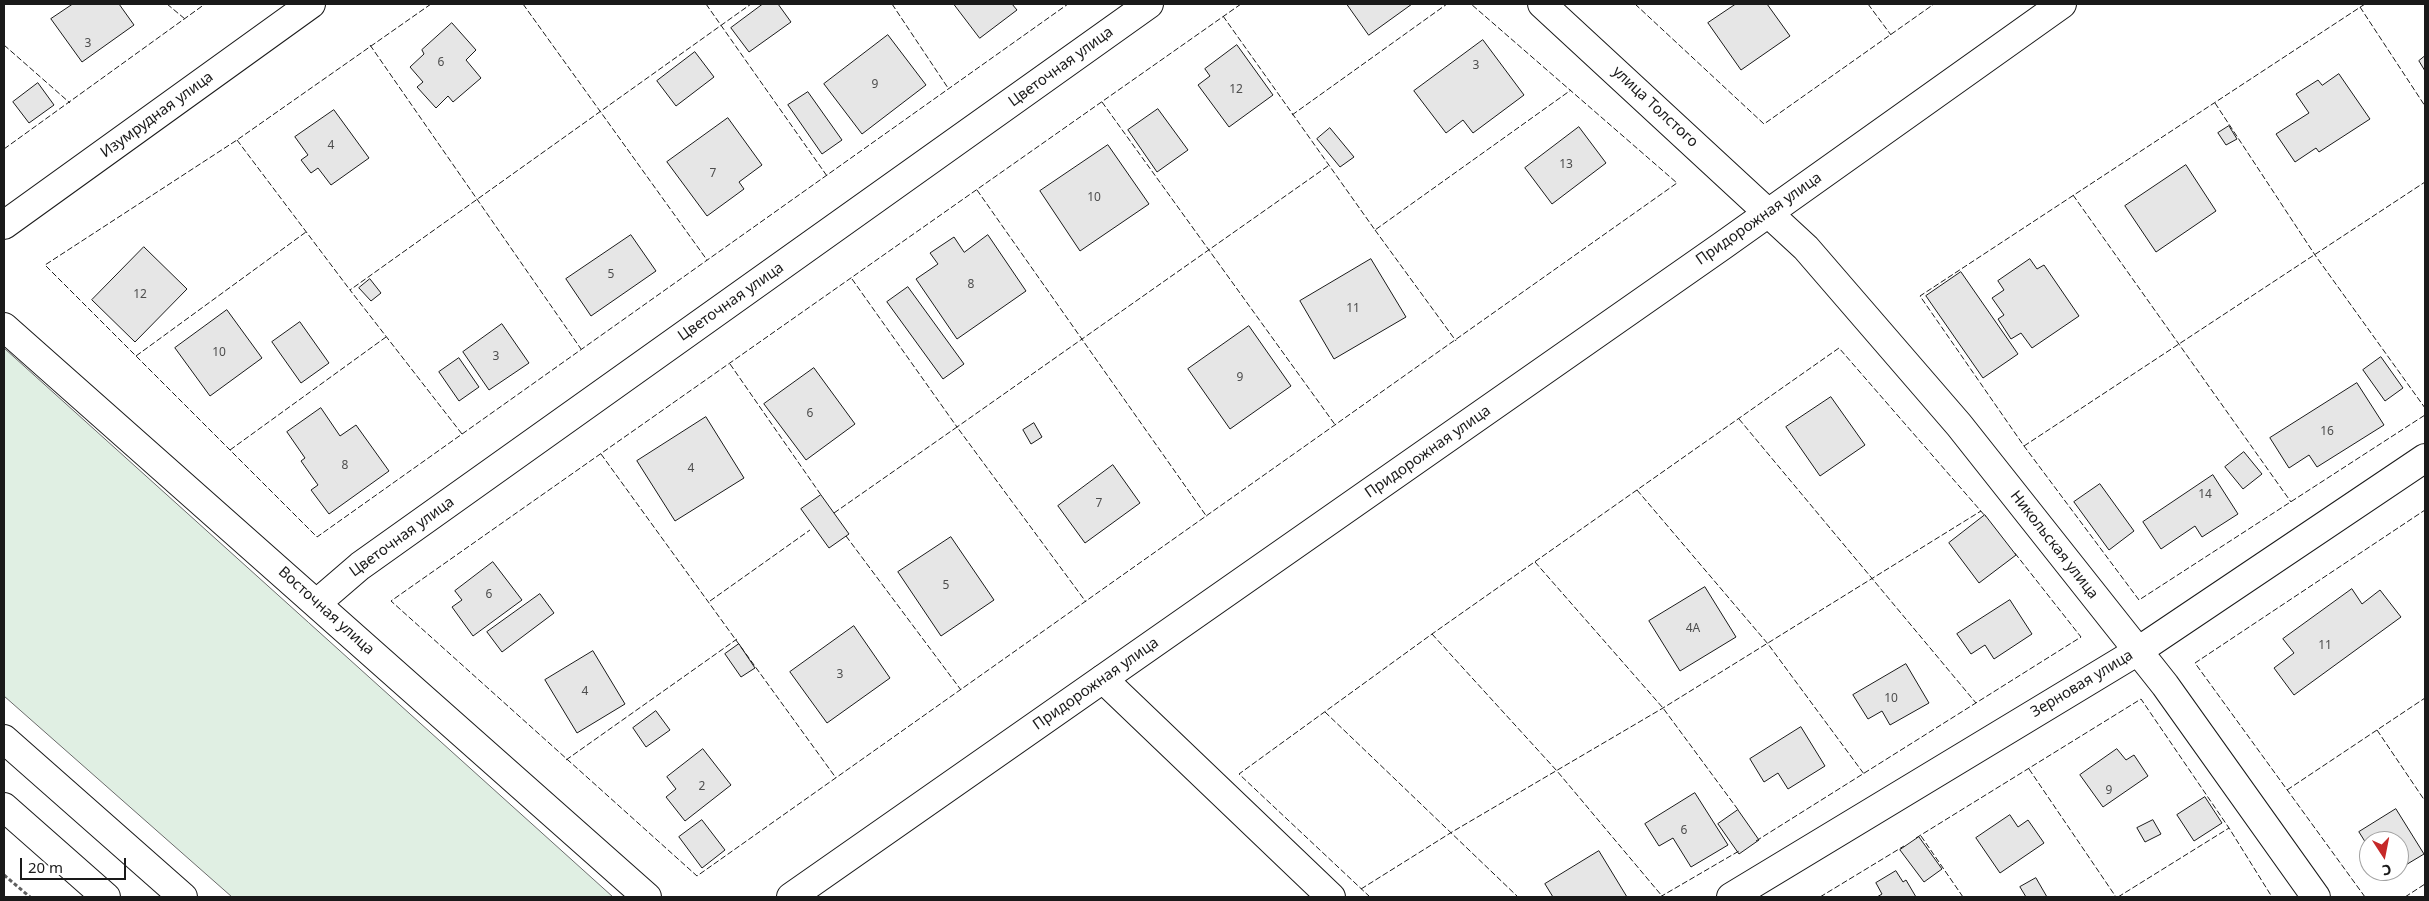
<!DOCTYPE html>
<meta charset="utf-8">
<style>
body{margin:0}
#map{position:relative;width:2429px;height:901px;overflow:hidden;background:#fff;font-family:"Noto Sans",sans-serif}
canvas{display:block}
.frame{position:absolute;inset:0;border:5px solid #1a1a1a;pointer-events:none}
.north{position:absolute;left:2359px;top:831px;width:50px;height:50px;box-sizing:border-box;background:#fff;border:1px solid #a3a3a3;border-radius:50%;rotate:169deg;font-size:14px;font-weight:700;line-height:20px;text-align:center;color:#1a1a1a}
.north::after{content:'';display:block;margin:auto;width:18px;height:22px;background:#c62828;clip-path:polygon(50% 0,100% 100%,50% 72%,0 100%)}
.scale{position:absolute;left:20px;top:858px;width:106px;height:22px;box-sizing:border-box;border:2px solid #1a1a1a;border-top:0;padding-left:6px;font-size:15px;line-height:18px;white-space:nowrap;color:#1a1a1a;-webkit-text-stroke:4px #fff;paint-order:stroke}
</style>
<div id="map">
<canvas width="2429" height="901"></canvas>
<div class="frame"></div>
<div class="north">С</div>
<div class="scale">20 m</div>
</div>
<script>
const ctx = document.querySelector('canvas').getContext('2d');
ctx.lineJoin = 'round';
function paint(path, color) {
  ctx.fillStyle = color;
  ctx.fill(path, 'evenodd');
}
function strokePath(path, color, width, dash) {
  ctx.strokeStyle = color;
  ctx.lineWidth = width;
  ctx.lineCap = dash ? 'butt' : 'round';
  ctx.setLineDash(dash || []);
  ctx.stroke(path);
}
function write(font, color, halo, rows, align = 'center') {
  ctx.font = font + ' "Noto Sans",sans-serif';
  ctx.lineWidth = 4;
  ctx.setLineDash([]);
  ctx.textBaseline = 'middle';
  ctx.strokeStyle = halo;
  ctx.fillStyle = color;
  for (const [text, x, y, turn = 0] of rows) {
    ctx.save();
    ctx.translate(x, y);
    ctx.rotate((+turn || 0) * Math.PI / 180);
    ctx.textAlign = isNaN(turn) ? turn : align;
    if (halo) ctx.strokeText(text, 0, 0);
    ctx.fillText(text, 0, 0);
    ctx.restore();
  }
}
const green = new Path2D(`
 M4 348 613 897H232L4 696Z`);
const building = new Path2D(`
 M73 4H119L134 25 82 62 51 19Z
 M763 4H778L791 22 749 52 731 28Z
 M954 4H1012L1017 10 980 38Z
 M1347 4H1412L1369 35Z
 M1736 4H1767L1790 36 1741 70 1708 23Z
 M452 23 476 50 466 60 481 78 453 102 448 96 436 108 417 87 423 82 410 67 424 54 422 50Z
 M888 35 926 85 862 134 824 84Z
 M1483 40 1524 95 1473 133 1463 120 1446 133 1414 91Z
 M1237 45 1273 95 1229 127 1198 85 1210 76 1205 69Z
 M695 52 714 77 676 106 657 81Z
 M2425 56V71L2419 61Z
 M2339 74 2370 119 2319 152 2316 148 2295 162 2276 134 2309 113 2296 94 2318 80 2322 85Z
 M38 83 54 105 29 123 13 102Z
 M808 92 842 140 822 154 788 105Z
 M1158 109 1188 150 1157 172 1128 130Z
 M334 110 369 158 331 185 318 168 311 173 301 160 308 155 295 137Z
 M728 118 762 165 739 182 744 189 707 216 667 162Z
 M2229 126 2237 139 2226 145 2218 133Z
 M1579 127 1606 163 1552 204 1525 168Z
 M1330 128 1354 157 1340 167 1317 139Z
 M1108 145 1149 204 1080 251 1040 191Z
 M2186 165 2216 211 2156 252 2125 206Z
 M631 235 656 271 591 316 566 279Z
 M988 235 1026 291 957 339 916 279 938 264 930 253 954 237 964 252Z
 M144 247 187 289 135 342 92 300Z
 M1371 259 1406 317 1334 359 1300 301Z
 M2030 259 2037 269 2044 265 2079 316 2032 348 2021 333 2011 339 1998 319 2004 315 1992 298 2004 290 1998 281Z
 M1961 272 2018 354 1983 378 1926 296Z
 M370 279 381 293 371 301 359 288Z
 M908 287 964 364 943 379 887 302Z
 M227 310 262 358 210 396 175 348Z
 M300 322 329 363 301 383 272 342Z
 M502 324 529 363 489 390 463 352Z
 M1249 326 1291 386 1230 429 1188 369Z
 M2381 357 2403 388 2385 401 2363 370Z
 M459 358 479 387 459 401 439 372Z
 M814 368 855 424 806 460 764 404Z
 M2357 383 2384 425 2317 467 2309 455 2289 468 2270 438Z
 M1831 397 1865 445 1820 476 1786 427Z
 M321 408 340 436 356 425 389 471 329 514 311 490 318 485 301 461 305 458 287 432Z
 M706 417 744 478 675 521 637 461Z
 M1034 423 1042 437 1031 444 1023 430Z
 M2244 452 2262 474 2243 489 2225 467Z
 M1113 465 1140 503 1085 543 1058 506Z
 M2213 475 2238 514 2202 537 2195 526 2161 549 2143 522Z
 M2100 484 2134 531 2109 550 2074 502Z
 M821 495 849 534 829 548 801 509Z
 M1985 515 2016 555 1979 583 1949 543Z
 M951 537 994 600 941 636 898 572Z
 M493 562 522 600 473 636 452 607 462 600 455 591Z
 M1705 587 1736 637 1680 671 1649 621Z
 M2352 589 2362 604 2380 590 2401 617 2294 695 2274 668 2294 653 2283 639Z
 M540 594 554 613 502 652 487 632Z
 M2010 600 2032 634 1994 659 1985 645 1971 654 1957 634Z
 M854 626 890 678 827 723 790 672Z
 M739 644 755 668 741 677 725 654Z
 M593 651 625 704 577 733 545 680Z
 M1906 664 1929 703 1890 725 1882 711 1868 719 1853 695Z
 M656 711 670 730 646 747 633 728Z
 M1801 727 1825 766 1788 789 1778 773 1764 782 1750 759Z
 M703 749 731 785 685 821 666 797 676 789 667 777Z
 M2117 749 2126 760 2134 755 2148 776 2103 807 2080 775Z
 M1695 793 1728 845 1691 867 1673 838 1659 846 1645 824Z
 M2205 797 2222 823 2194 841 2177 815Z
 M2396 809 2424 854 2399 869V841H2369V848L2359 832Z
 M1738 810 1759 840 1739 854 1718 824Z
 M2010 815 2018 827 2028 820 2044 843 2000 873 1976 838Z
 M702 820 725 850 702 868 679 837Z
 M2153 820 2161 834 2145 842 2137 828Z
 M1919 837 1942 869 1924 882 1900 850Z
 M1599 851 1627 897H1553L1545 884Z
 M1896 871 1903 882 1906 880 1916 897H1877L1882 894 1876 883Z
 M2036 878 2047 897H2026L2020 887Z`);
const path = new Path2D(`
 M4 875 30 897`);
const street = new Path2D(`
 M1542 4 1806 248 1959 425 2165 685 2316 897
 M4 225 311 4
 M317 603 360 566 1149 4
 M1103 679 1331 897
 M1731 897 2138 651 2425 458`);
const secondary = new Path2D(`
 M4 327 647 897
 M791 897 1722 246 2062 4`);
const primary = new Path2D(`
 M4 739 183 897
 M4 807 106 897`);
const fence = new Path2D(`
 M167 4 185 19
 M431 4 237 140 45 265 317 537 1068 4
 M523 4 707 260
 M706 4 827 176
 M892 4 948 88
 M1241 4 391 601 697 876 1677 183 1471 4
 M1635 4 1764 124 1934 4
 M1868 4 1891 35
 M2365 4 1920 296 2024 446 2139 600 2425 415
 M2360 7 2425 106
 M1223 16 1375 230 1571 90
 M4 45 70 103
 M370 45 581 349
 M1102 102 1336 426
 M2215 103 2315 255 2425 408
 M1292 115 1447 4
 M237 140 350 290
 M4 149 205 4
 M977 190 1207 517
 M2073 195 2291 502
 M1375 230 1456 341
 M852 279 957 427 1328 166
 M136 356 306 232
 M730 364 821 495
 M1739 419 1976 703
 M462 434 350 290 751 4
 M2024 446 2425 182
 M230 450 386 337
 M601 454 836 778
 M1637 490 1768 644 1864 774
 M834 513 957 427 1086 602
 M846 536 961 690
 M1535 562 1663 708 1739 811
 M710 601 810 530
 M1432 634 1557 771 1662 896
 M1325 712 1518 897
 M2377 730 2425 801
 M566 760 737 639
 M2029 769 2116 897
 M2287 790 2425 698
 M1921 836 1963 897
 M1916 838 2141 699 2229 828 2272 897
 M1756 841 2081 637 2014 552
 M1361 889 1452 832 1663 708 1981 511
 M1370 897 1239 774 1432 634 1839 348 1986 517
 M1660 897 1739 851
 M1820 897 1904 846
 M2118 897 2229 828
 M2365 897 2195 663 2425 510
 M2405 897 2425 884`);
const numberNames = [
 ["3",88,44],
 ["6",441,63],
 ["3",1476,66],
 ["9",875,85],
 ["12",1236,90],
 ["4",331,146],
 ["13",1566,165],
 ["7",713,174],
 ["10",1094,198],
 ["5",611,275],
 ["8",971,285],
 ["12",140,295],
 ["11",1353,309],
 ["10",219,353],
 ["3",496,357],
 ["9",1240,378],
 ["6",810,414],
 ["16",2327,432],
 ["8",345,466],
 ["4",691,469],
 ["14",2205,495],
 ["7",1099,504],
 ["5",946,586],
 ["6",489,595],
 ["4А",1693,629],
 ["11",2325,646],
 ["3",840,675],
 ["4",585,692],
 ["10",1891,699],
 ["2",702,787],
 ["9",2109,791],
 ["6",1684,831]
];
const streetNames = [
 ["Цветочная улица",1061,67,-36],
 ["улица Толстого",1655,107,43],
 ["Изумрудная улица",157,115,-36],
 ["Придорожная улица",1759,219,-35],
 ["Цветочная улица",731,302,-35],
 ["Придорожная улица",1428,452,-35],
 ["Цветочная улица",402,537,-36],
 ["Никольская улица",2054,545,52],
 ["Восточная улица",326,611,42],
 ["Придорожная улица",1096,684,-35],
 ["Зерновая улица",2082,684,-31]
];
paint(green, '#e0efe3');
strokePath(green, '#6a6a6a', 1);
paint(building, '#e6e6e6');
strokePath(building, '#1a1a1a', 1);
strokePath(street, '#1a1a1a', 30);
strokePath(secondary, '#1a1a1a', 30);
strokePath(primary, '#1a1a1a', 30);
strokePath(path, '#5f5f5f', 3, [4, 2.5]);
strokePath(street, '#fff', 28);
strokePath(secondary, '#fff', 28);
strokePath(primary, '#fff', 28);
strokePath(fence, '#1a1a1a', 1, [6, 2.5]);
write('12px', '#4d4d4d', null, numberNames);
write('15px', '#1a1a1a', '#fff', streetNames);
</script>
